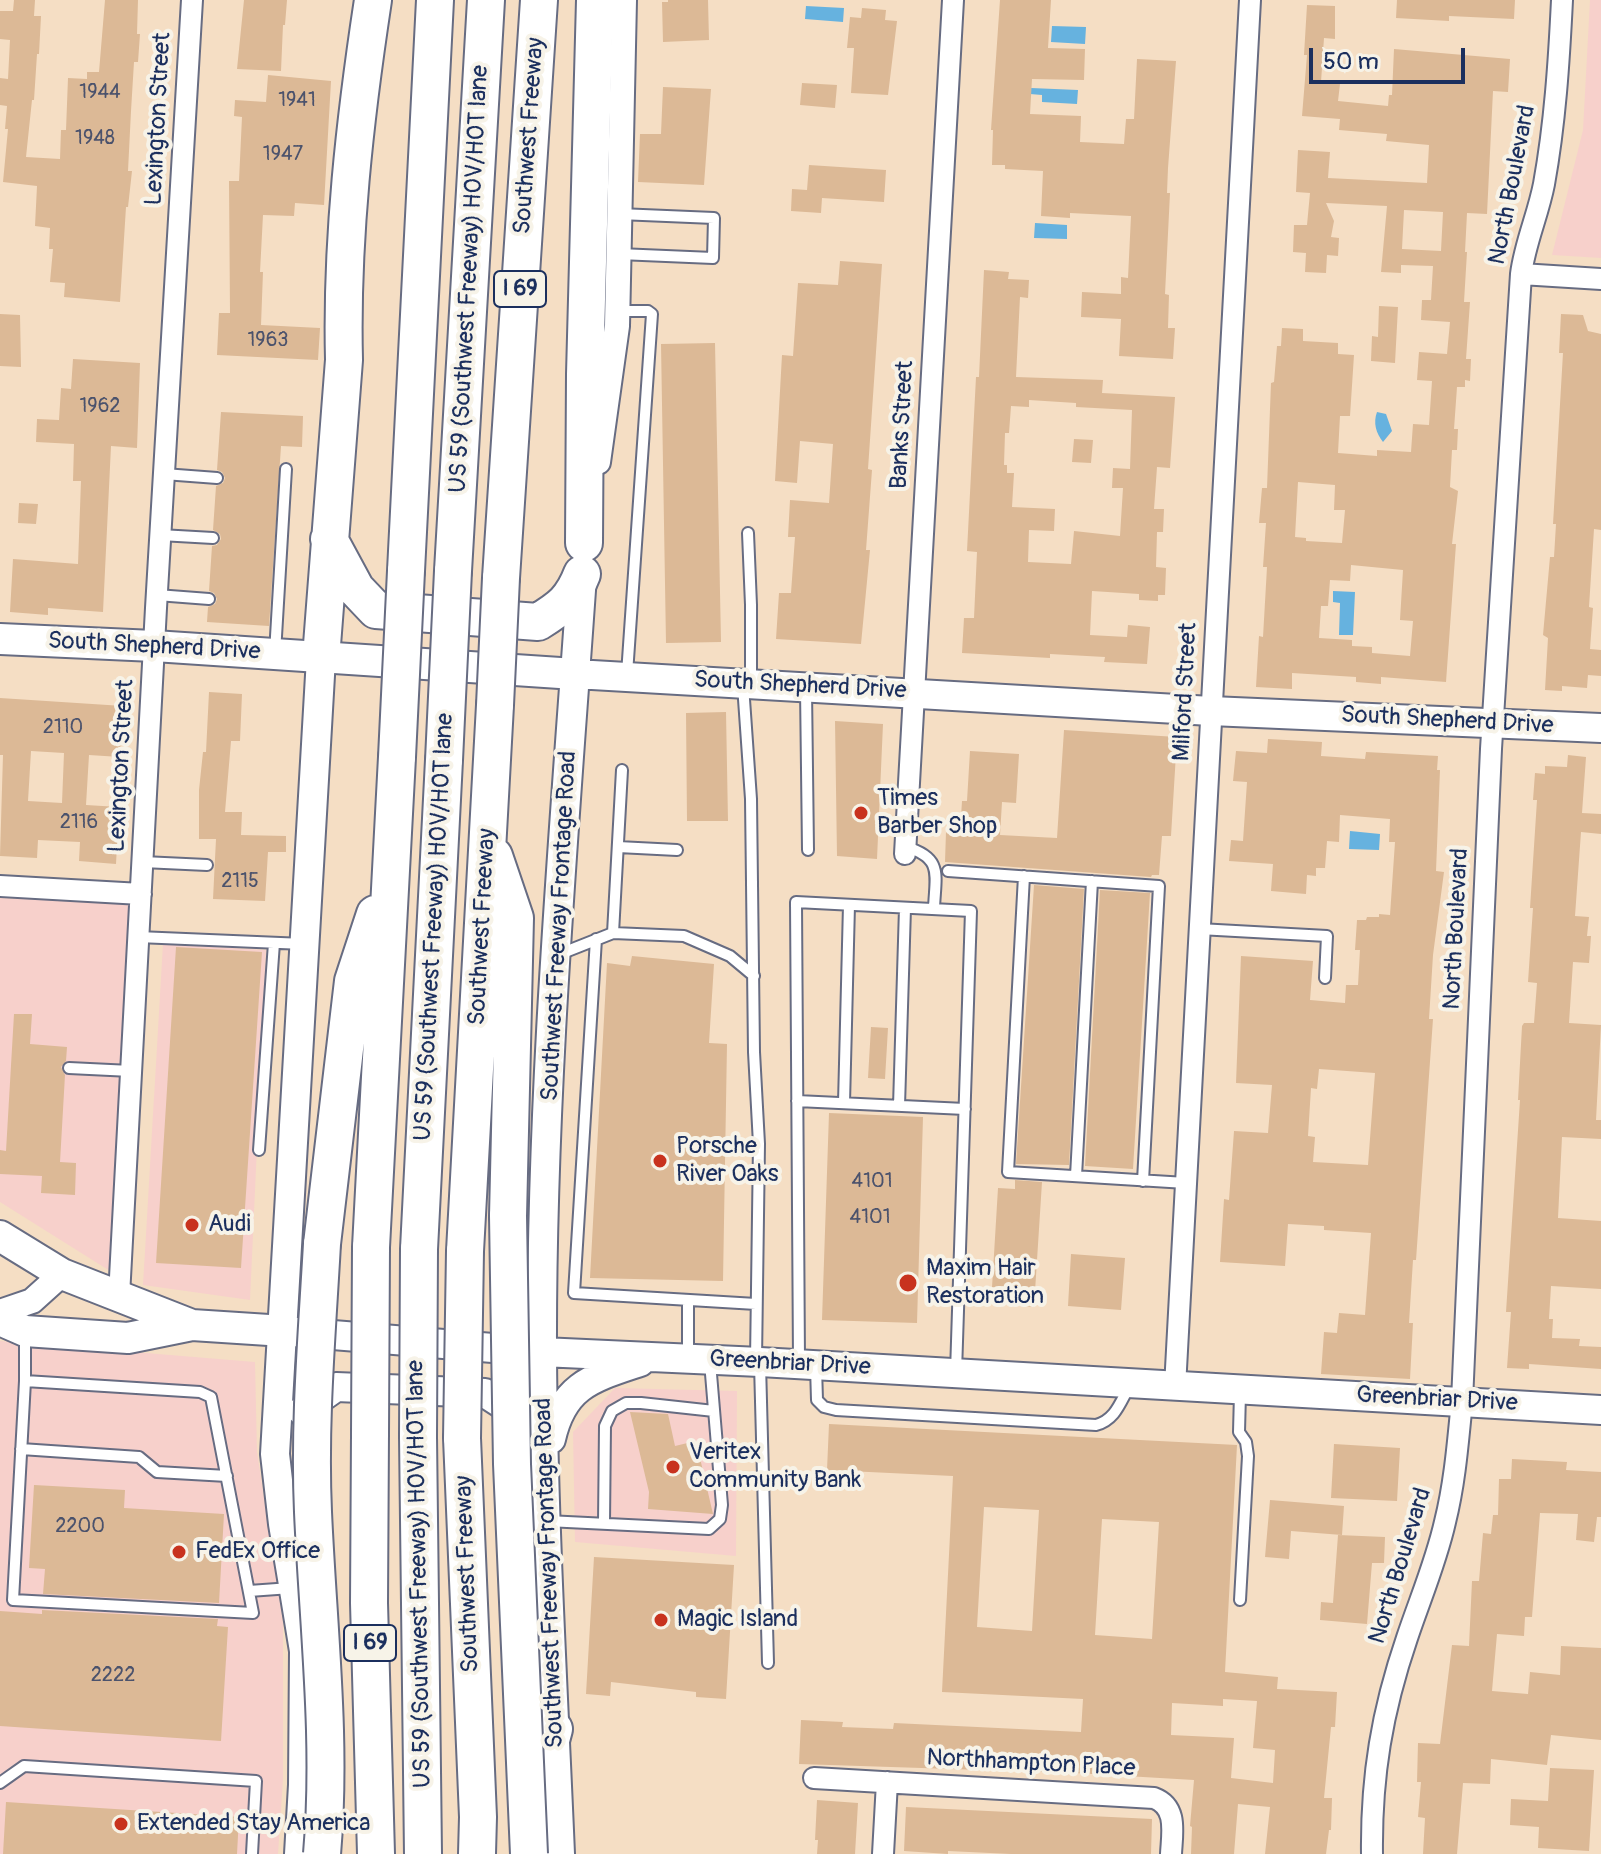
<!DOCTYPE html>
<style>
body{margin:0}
#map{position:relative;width:1601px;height:1854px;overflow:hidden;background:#f5dec4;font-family:Pangolin,sans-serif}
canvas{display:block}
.scale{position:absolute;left:1309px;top:48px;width:156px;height:36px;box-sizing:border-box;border:4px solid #1b2f5e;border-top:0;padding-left:10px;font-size:24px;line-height:28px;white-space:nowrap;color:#1b2f5e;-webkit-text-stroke:6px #f7f3e8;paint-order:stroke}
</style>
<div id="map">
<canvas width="1601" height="1854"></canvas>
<div class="scale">50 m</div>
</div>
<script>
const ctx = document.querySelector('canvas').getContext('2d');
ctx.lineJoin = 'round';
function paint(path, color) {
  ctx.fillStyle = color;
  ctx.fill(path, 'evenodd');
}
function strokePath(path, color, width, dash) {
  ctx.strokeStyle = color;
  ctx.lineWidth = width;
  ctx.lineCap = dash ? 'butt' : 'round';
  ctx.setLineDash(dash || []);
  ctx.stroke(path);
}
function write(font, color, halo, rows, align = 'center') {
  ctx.font = font + ' Pangolin,sans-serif';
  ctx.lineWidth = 8;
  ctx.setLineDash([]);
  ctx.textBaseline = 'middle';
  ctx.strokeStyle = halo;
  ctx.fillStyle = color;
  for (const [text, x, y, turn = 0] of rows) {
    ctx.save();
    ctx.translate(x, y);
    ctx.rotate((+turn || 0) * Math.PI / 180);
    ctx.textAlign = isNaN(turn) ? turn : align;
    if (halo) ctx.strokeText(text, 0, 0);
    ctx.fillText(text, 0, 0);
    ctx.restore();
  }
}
const built = new Path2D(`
 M1590 0H1601V258L1552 255 1583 130Z
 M0 898 133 902 110 1271 0 1202Z
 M163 944 266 950 250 1300 143 1285Z
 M0 1341 255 1362 257 1452 283 1623V1779L278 1854H0Z
 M615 1388 737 1391 736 1556 575 1542 573 1432Z`);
const water = new Path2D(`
 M806 6 844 8 843 22 805 19Z
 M1052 26 1086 27 1085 44 1051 42Z
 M1031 88 1078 90 1077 104 1042 102V95L1030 94Z
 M1035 223 1067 225V239L1034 238Z
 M1377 412 1386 414 1392 431 1383 442C1376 433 1373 423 1377 412Z
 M1333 591 1355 592 1353 635H1339L1340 603 1333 602Z
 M1350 831 1380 834 1379 850 1349 849Z`);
const building = new Path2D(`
 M14 0H35L34 16H41L39 54H37L34 100H32L26 157 60 159 61 130H66L68 78 87 79V72H99L105 0H138L137 34H140L138 62H134L131 111 128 171H132L128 207H126L120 302 64 297 65 283 50 282 53 249H49L50 228 35 226 37 186 3 182 8 129H5L7 106 0 105V78L8 79 10 40 0 39V11H13Z
 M244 0H287L285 25H283L281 71 237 69Z
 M668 0H708L709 40 663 42 662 2H668Z
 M1000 0H1051L1048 48 1085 49 1084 80 1032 79 1030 114 1081 116 1080 142 1124 144 1126 119H1134L1137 59 1176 61 1168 168 1167 193H1170L1165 294 1169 295 1168 328H1175L1173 359 1119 356 1121 319 1081 317 1082 292 1121 294V277L1128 278 1131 216 1070 213V218L1041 216 1043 171 1005 169V165H992L993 130H991Z
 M1397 0H1515L1514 19 1449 16V21L1396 18Z
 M1307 5 1335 6V39L1324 38 1321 82 1340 84 1338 101 1388 106 1389 95H1392L1394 49 1510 59 1508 92 1493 91 1487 214 1467 213 1465 252H1467L1464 302H1470L1466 359H1471L1470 381 1465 380V387H1457L1454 429H1458L1457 450H1452L1450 487 1458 491 1452 544H1456L1446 682 1381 677V684L1356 682V677L1292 673V689L1256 687 1259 636 1263 637 1267 567H1263L1266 523H1259L1262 488H1267L1271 383 1274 382 1277 346H1281L1282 328 1303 329V341L1338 343V354L1354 355 1350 416H1340L1338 453 1377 456V450L1411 452 1413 424 1429 425 1432 381 1417 380 1419 352 1447 354 1450 322 1421 320 1422 300H1431L1433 266 1401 265V273L1381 272 1387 206 1326 203 1334 221 1331 237 1339 238 1338 256 1327 255 1326 273 1305 272 1306 253 1293 252 1294 225H1307L1310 193 1296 192 1298 150 1330 152 1328 178 1427 183 1429 145 1386 141 1387 134 1339 130 1340 119 1302 116 1307 55H1304ZM1404 210 1443 212 1441 251 1402 249ZM1298 482 1335 485 1334 510H1345L1342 543 1306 541V538L1295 537ZM1351 565 1403 570 1400 620 1413 621 1410 656 1372 653V647L1352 646V640L1319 638 1321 606H1328L1330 580 1350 581Z
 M862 8 886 10 885 20 897 21 888 95 851 93 854 48H847L850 17 861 18Z
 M268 75 331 81 324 205 295 203 294 216 263 215 260 272H263L261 325 320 328 318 360 217 355 219 313H230L229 181H239L242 117 234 116 235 100 266 102Z
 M802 83 837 85 835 108 800 105Z
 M663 87 711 89 704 185 638 182 640 134H661Z
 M809 165 886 170 884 202 822 198 821 213 791 211 792 189 807 190Z
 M840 261 882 264 868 469 872 470 866 550H870L861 644 776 639 779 593H791L795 537H788L790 500 829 503 833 444 800 441 797 483 775 481 782 355 793 356 798 283 838 285Z
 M984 270 1009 272 1008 279 1029 280 1028 298 1020 297 1016 377 1103 380 1102 393 1175 397 1170 468 1157 467 1154 509H1164L1163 532H1157L1156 567 1166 568 1165 595H1158V601L1139 600V594L1092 591 1090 635 1127 637 1128 625 1150 627 1147 664 1104 662 1105 657 1050 654V658L962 653 964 618H974L977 552 967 551 976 377H979ZM1029 400 1076 403V407L1132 410 1130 469 1113 468 1112 488H1123L1120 536 1074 531 1071 564 1028 562 1029 530 1054 531 1055 509 1012 507 1014 473H1007V465H1004L1005 433H1009L1011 406 1029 407Z
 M1379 306 1398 307 1395 363 1371 361 1372 336 1378 337Z
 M0 314 20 315 21 367 0 366Z
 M1561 314 1583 315 1588 331 1601 334V530L1594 529 1589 607 1593 608 1590 649 1601 650V676L1588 675 1587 688 1562 686V691L1545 690 1548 638 1543 635 1550 557H1554L1556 524H1553L1563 353H1559Z
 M715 343 721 642 666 643 661 344Z
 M73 359 140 363 137 448 111 446 103 612 48 608V615L10 612 13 559 78 564 81 481H73L74 444 36 442 37 419 59 420 61 388 71 389Z
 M221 412 303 416 302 447 281 446 269 626 207 622 208 607 215 604 217 599 214 593 209 591 212 546 217 545 221 539 220 534 213 530 216 486 223 483 225 478 222 472 217 470Z
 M1074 439 1093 440 1091 463 1072 462Z
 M19 503 38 504 36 524 18 523Z
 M209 692 242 694 240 741H231L225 812H242L241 835 286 836V852H268L265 901 213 899 216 839H199V790L203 752H206Z
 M0 698 123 706 120 757 89 755 86 805 119 807 116 864 79 861 80 842 38 840 37 858 0 856 3 755H0ZM31 751 64 753 62 803 28 801Z
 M726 712 728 821H687L686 713Z
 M835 721 883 724 877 859 837 856Z
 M1064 730 1177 737 1171 836H1162L1159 875H1152L1151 877 945 862 946 832 960 833 962 801H967L970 751 1019 754 1016 803 1002 802 1000 835 1057 838Z
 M1268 739 1322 742 1321 756 1365 759 1366 752 1438 756 1437 770H1440L1436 871 1444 872 1433 955 1429 1019H1433L1416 1260H1413L1409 1323H1413L1410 1379 1321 1374 1324 1332 1337 1333 1339 1313 1365 1315 1371 1233 1324 1230V1226L1288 1224 1285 1266 1220 1262 1224 1199 1229 1200 1234 1131 1268 1133 1272 1085 1236 1083 1241 956 1313 961 1310 1000 1345 1003 1346 985H1358L1360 950H1355L1357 920H1366L1367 917H1379V914L1390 915 1395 842H1389L1390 819 1340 815 1339 842 1327 841 1325 868H1316V876L1307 875 1306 894 1271 891 1273 864 1229 861 1231 840 1243 841 1247 782 1233 781 1236 751 1267 753ZM1319 1069 1375 1073 1368 1165 1313 1162 1315 1137 1308 1136 1311 1088 1317 1089Z
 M1568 755 1586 757 1582 813 1601 814V834L1581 832 1575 916 1589 917 1587 936H1591L1589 963 1573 962 1569 1023 1601 1025 1596 1120H1601V1139L1562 1137 1558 1218 1601 1221V1289L1551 1286 1549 1319H1553L1552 1338 1580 1339 1579 1346 1601 1347V1369L1529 1364V1369L1507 1368 1511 1312H1506L1520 1100H1518L1522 1026 1524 1023H1534L1537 983 1528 982 1533 908H1530L1537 800H1533L1535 773 1545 774V766L1567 767Z
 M1034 885 1084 889 1069 1165 1016 1164Z
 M1100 890 1150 893 1133 1169 1085 1166Z
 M176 947 262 952 241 1268 156 1263Z
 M632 956 714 964 709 1043 727 1044 723 1281 590 1278 607 963 630 966Z
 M14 1014H32L30 1044 67 1047 66 1061 61 1067 65 1075 60 1162 76 1163 75 1195 41 1193 42 1176 0 1174V1150L6 1151Z
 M871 1027 888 1028 885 1079 868 1078Z
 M829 1113 923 1117 917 1323 822 1320Z
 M1015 1180 1042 1182 1034 1307 991 1304 998 1188 1015 1189Z
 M1071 1254 1125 1258 1121 1310 1068 1306Z
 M630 1412 668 1414 675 1446 696 1441 713 1514 648 1509 649 1492Z
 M829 1424 1237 1445 1225 1672 1278 1677 1277 1689 1337 1692 1335 1727H1331L1324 1798H1332L1331 1830H1329L1326 1854H1265L1270 1807 1238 1804 1234 1854H1191L1192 1827 1190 1826 1194 1780 1075 1773 799 1764 801 1720 843 1722 842 1727 893 1729 894 1723 1081 1732 1083 1699 942 1692 953 1476 827 1470ZM984 1507 1039 1510 1032 1631 977 1627ZM1102 1519 1159 1522 1152 1639 1095 1635ZM1223 1699 1257 1701 1253 1748 1275 1750 1273 1783 1231 1778 1234 1738 1171 1735 1172 1703 1223 1706Z
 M1334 1444 1400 1448 1397 1501 1331 1498Z
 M1512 1459 1567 1462 1566 1470 1601 1472V1517H1597L1594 1542 1576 1540 1578 1514 1540 1513 1532 1617H1525L1524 1636 1497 1634 1492 1691 1528 1694 1530 1672 1560 1675 1561 1646 1601 1648V1740L1551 1735 1547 1765 1491 1759 1490 1784 1463 1783 1457 1854H1423L1425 1818 1418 1817 1421 1782H1417L1418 1743 1440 1744 1452 1645 1469 1646 1472 1581H1479L1483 1533 1491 1534 1493 1515H1498L1499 1479H1511Z
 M34 1485 125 1490 124 1508 224 1514 219 1603 43 1594 45 1569 29 1568Z
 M1270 1500 1344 1506 1342 1535 1291 1531 1289 1559 1265 1557Z
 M1338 1535 1385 1537 1384 1563H1372L1367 1624 1320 1620 1321 1602 1333 1603Z
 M594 1557 734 1565 726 1699 696 1697V1692L611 1682 610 1696 586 1694Z
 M42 1610 218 1619 217 1626 228 1627 221 1741 0 1726V1611L42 1614Z
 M1550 1768 1594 1770 1589 1851 1538 1848 1539 1827 1510 1825 1511 1799 1548 1801Z
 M817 1800 858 1803 855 1854H817L818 1840H815Z
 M6 1802 239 1817 237 1854H3Z
 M906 1807 1152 1819 1151 1854H1011L948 1851V1854L904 1851Z`);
const service = new Path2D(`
 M619 254 713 258 714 218 619 214
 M618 311H648L652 314 627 674
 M164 474 217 478
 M748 533 751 605V681
 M160 535 213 538
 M157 595 209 599
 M275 653 286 469
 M743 685 751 799 754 1052 759 1144 756 1360
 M806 689 808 850
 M618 847 677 850
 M906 847C944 858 935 876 934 909
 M143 862 207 865
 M948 871 1159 886 1143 1181
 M1024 876 1008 1172 1186 1183
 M1199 929 1327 936 1325 978
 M613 933 622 770
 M138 937 304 944
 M596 939 574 1293 756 1304
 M560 954 613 933 684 936 730 956 754 976
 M69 1068 131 1071
 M797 1101 965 1109
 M844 1103 849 905
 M899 1106 905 908
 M259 1150 274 943
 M1076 1176 1092 881
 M25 1333V1381L13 1600 253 1613 211 1397 200 1392 25 1381
 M688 1357V1301
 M799 1361 796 902 971 911 956 1372
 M760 1364 768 1663
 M816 1367 817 1400 824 1407 836 1410 1096 1425C1115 1420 1120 1403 1129 1387
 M1240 1393 1239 1432 1246 1442 1248 1456 1240 1600
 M21 1449 139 1457 157 1472 227 1476
 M547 1521 709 1529 720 1519 722 1505 710 1362
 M604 1523 605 1426 612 1411 626 1403H641L714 1411
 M249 1591 291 1588
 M0 1783 24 1766 256 1781 252 1854`);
const minor = new Path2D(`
 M1521 274 1601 279
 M905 854 953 0
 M0 886 141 894
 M119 1296 156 608 192 0
 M1175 1387 1250 0
 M814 1778 1154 1798C1178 1807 1172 1833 1171 1854
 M883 1854 887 1782
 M1372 1854C1371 1777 1382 1711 1407 1638 1420 1599 1436 1562 1445 1522 1455 1482 1458 1441 1462 1401L1491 749 1521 274C1525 243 1538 215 1544 184 1555 123 1559 62 1562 0`);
const tertiary = new Path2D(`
 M598 462 617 326 624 0
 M0 1312 32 1301 62 1274`);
const secondary = new Path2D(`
 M575 674 1211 711 1601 728
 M296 1332 542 1352 760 1362 1601 1410
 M302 1411 336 1387 485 1393 525 1419
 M551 1439C563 1385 592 1378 640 1362
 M299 1854 303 1785 304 1651 283 1524 275 1454 321 658
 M560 1854C553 1687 543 1520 542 1353 541 1094 564 834 582 576`);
const primary = new Path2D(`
 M0 639 154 646 575 674
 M0 1236 62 1274 192 1325 284 1331
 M0 1320 25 1331 128 1338 192 1325`);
const motorway = new Path2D(`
 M329 539 356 589 376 610 538 622C561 608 572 600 582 574
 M584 543 585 374 595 0
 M406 571 435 0
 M453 571 486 0
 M501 578 539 0
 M321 658 344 360C341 241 355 118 373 0
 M494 856 515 918 508 1216
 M322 1244 353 981 375 914
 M371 1247 397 757
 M419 1249 444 760
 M465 1251 495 705
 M370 1433 369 1603 376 1854
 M418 1436 423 1854
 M462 1438 478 1817 477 1854
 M538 1816 541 1778 554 1729`);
const motorwayBridge = new Path2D(`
 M495 705 501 578
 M397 757 406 571
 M444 760 453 571
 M508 1216 512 1464 529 1854
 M322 1244C317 1333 309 1423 313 1512 318 1626 332 1740 322 1854
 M370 1433 371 1247
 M418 1436 419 1249
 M462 1438 465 1251`);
const markers = [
 [861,813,8,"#c8321e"],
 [660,1161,8,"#c8321e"],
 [192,1225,8,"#c8321e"],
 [908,1283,10,"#c8321e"],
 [673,1467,8,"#c8321e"],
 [179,1552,8,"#c8321e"],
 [661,1620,8,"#c8321e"],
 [121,1824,8,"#c8321e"]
];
const numberNames = [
 ["1944",100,93],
 ["1941",297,101],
 ["1948",95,139],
 ["1947",283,155],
 ["1963",268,341],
 ["1962",100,407],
 ["2110",63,728],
 ["2116",79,823],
 ["2115",240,882],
 ["4101",872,1182],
 ["4101",870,1218],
 ["2200",80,1527],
 ["2222",113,1676]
];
const shields = [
 [520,289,52],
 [370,1643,52]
];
const shieldNames = [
 ["I 69",520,289],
 ["I 69",370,1643]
];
const streetNames = [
 ["Lexington Street",159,119,-87],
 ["Southwest Freeway",530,136,-86],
 ["North Boulevard",1513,185,-79],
 ["US 59 (Southwest Freeway) HOV/HOT lane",470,279,-87],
 ["Banks Street",903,425,-87],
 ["South Shepherd Drive",154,647,3],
 ["South Shepherd Drive",800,686,3],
 ["Milford Street",1186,692,-87],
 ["South Shepherd Drive",1447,721,3],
 ["Lexington Street",122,766,-87],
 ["Southwest Freeway Frontage Road",560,926,-87],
 ["US 59 (Southwest Freeway) HOV/HOT lane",435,927,-87],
 ["Southwest Freeway",483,927,-87],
 ["North Boulevard",1457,929,-87],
 ["Greenbriar Drive",790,1364,3],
 ["Greenbriar Drive",1437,1400,3],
 ["North Boulevard",1401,1566,-73],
 ["Southwest Freeway Frontage Road",550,1573,-92],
 ["US 59 (Southwest Freeway) HOV/HOT lane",420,1574,-91],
 ["Southwest Freeway",468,1574,-92],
 ["Northhampton Place",1031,1764,3]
];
const poiNames = [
 ["Times",877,799],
 ["Barber Shop",877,827],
 ["Porsche",676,1147],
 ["River Oaks",676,1175],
 ["Audi",208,1225],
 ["Maxim Hair",926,1269],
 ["Restoration",926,1297],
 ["Veritex",689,1453],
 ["Community Bank",689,1481],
 ["FedEx Office",195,1552],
 ["Magic Island",677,1620],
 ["Extended Stay America",137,1824]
];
paint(built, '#f7d0cb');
paint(water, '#66b2df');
paint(building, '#dcb996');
strokePath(service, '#676c82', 14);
strokePath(minor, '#676c82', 24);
strokePath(tertiary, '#676c82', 28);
strokePath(secondary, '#676c82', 32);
strokePath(primary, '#676c82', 34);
strokePath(motorway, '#676c82', 40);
strokePath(service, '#fff', 10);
strokePath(minor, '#fff', 20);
strokePath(tertiary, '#fff', 24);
strokePath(secondary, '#fff', 28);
strokePath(primary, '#fff', 30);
strokePath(motorway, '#fff', 36);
strokePath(motorwayBridge, '#676c82', 40, []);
strokePath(motorwayBridge, '#fff', 36);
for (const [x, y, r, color] of markers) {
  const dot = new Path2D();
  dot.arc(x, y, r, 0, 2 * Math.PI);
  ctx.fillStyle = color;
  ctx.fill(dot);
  strokePath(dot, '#f7f3e8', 3);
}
write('20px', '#4b526c', null, numberNames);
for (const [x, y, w] of shields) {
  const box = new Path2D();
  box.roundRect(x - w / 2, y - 18, w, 36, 6);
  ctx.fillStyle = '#f7f3e8';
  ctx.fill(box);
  strokePath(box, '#1b2f5e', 2);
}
write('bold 22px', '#1b2f5e', null, shieldNames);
write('24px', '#1b2f5e', '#f7f3e8', streetNames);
write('24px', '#1b2f5e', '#f7f3e8', poiNames, 'left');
</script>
